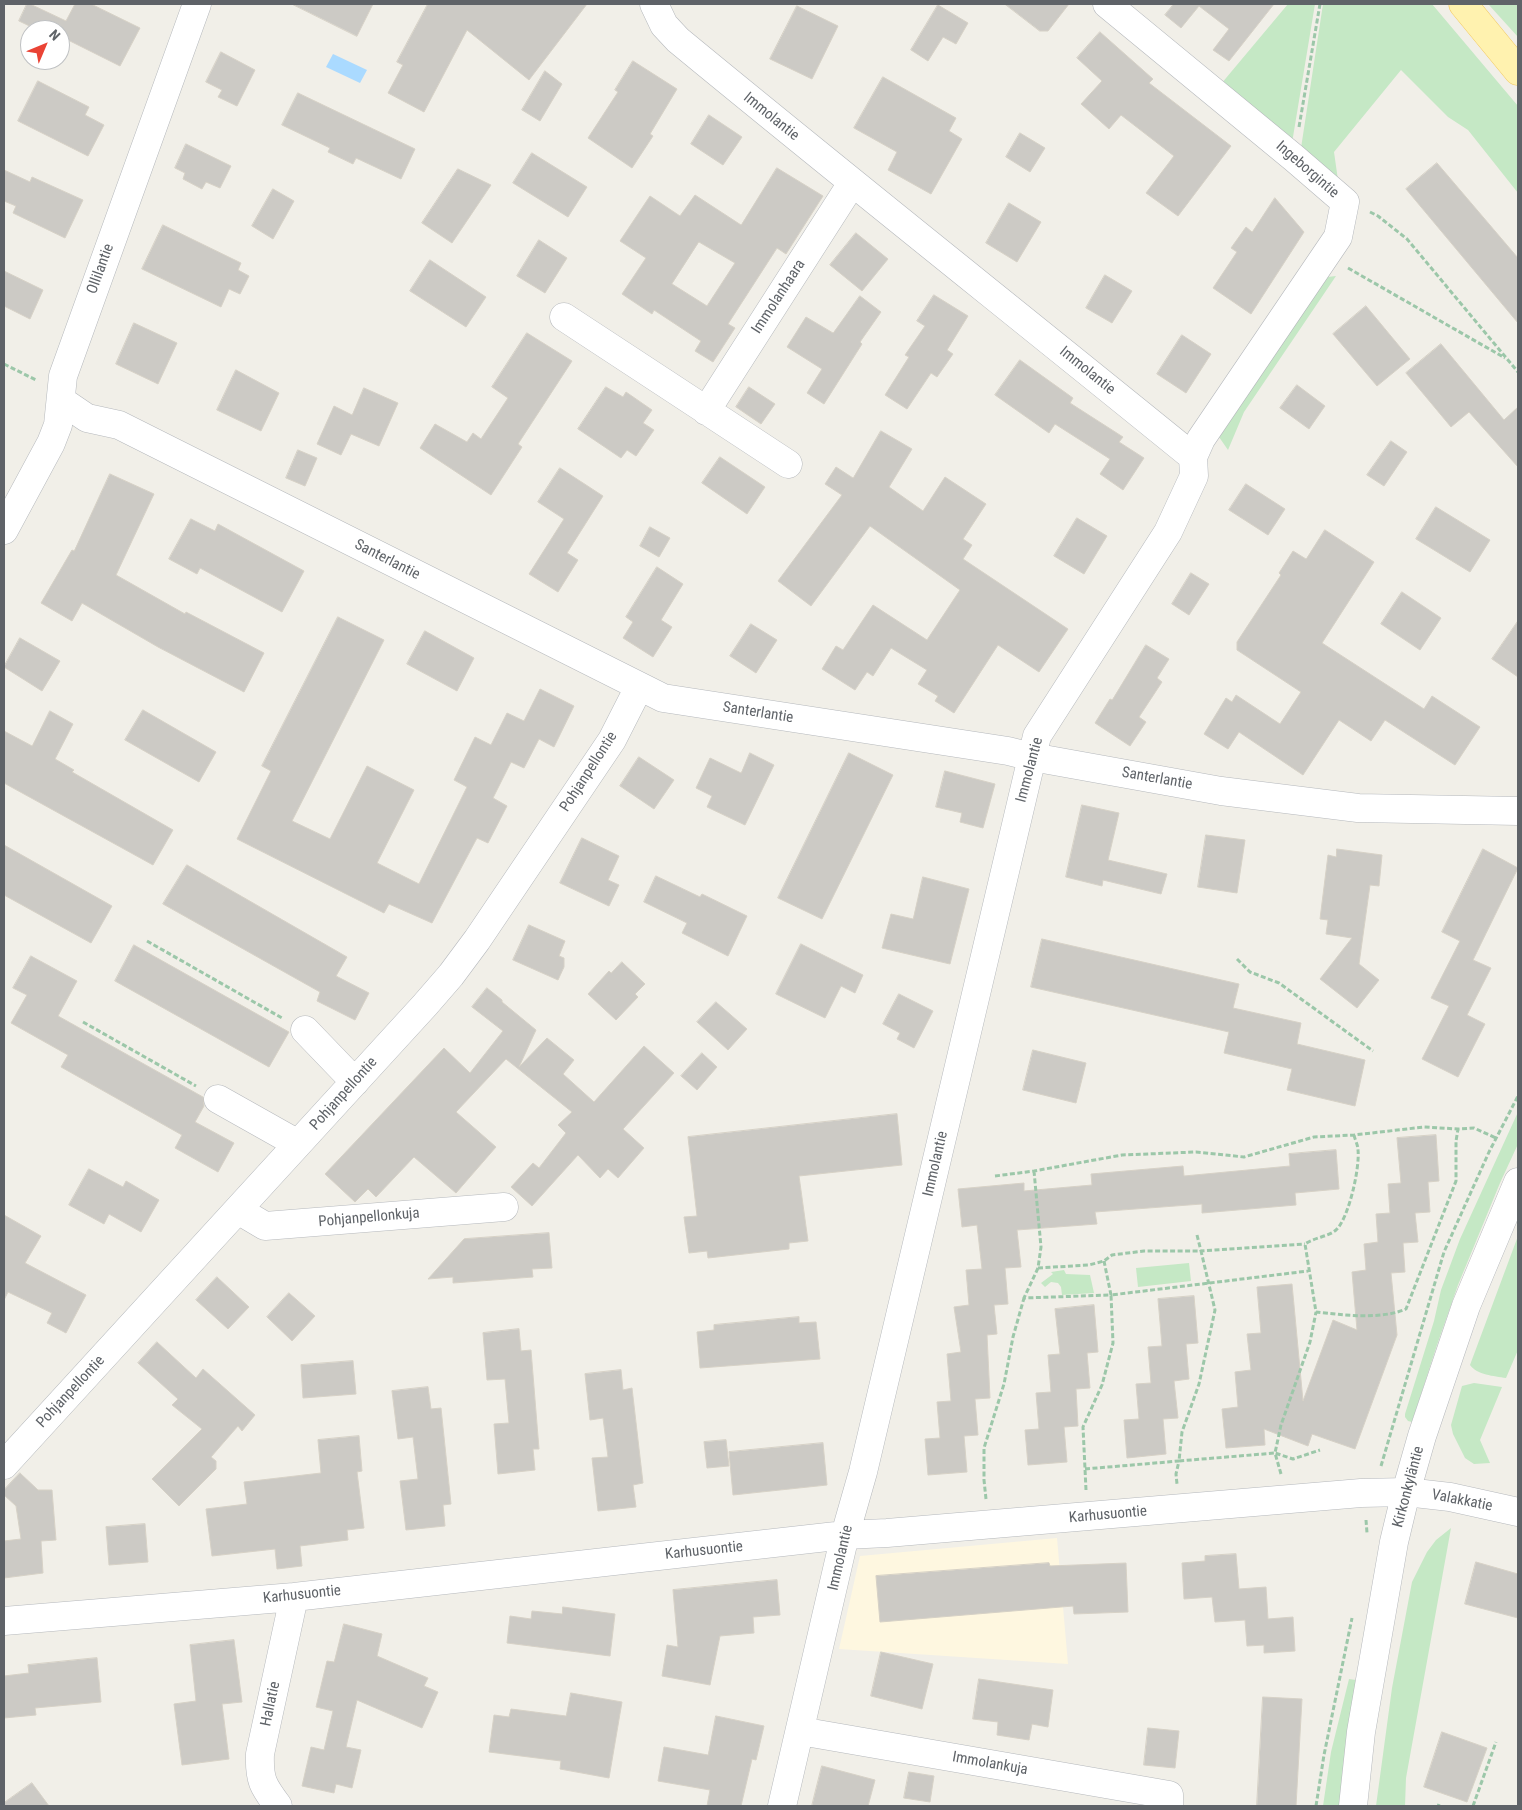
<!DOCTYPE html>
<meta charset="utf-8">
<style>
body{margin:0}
#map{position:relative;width:1522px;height:1810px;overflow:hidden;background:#f1efe8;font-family:"Roboto Condensed",sans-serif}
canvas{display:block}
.frame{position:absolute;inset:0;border:5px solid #5f6368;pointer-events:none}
.north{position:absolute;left:20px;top:20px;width:50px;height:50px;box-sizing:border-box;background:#fff;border:1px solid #bfc1c3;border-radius:50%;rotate:45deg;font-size:14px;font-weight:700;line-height:20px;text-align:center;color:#5f6368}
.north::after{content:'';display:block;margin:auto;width:18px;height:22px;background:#ea4335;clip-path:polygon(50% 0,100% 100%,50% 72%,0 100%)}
</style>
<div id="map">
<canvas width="1522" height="1810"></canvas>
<div class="frame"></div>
<div class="north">N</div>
</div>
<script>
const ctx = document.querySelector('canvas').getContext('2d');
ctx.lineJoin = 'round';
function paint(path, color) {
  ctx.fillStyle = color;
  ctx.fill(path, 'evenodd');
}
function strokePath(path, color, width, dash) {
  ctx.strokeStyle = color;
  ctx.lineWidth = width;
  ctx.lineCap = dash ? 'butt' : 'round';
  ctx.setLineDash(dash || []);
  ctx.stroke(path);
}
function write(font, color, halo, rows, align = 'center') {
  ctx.font = font + ' "Roboto Condensed",sans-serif';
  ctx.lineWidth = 4;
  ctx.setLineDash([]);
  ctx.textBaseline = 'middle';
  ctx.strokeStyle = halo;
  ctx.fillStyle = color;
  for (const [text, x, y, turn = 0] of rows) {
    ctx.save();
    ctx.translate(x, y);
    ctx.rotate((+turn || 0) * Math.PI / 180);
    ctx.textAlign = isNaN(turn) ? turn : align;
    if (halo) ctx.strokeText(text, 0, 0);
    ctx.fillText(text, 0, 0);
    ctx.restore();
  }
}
const commercial = new Path2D(`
 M1057 1538 1068 1664 839 1649 860 1556Z`);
const green = new Path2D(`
 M1288 4H1315L1292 143 1221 84Z
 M1323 4H1432L1518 106V193L1468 130 1448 117 1401 70 1334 152 1338 180 1326 167 1301 148Z
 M1488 4H1518V37L1489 5Z
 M1336 276 1244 412 1228 450 1219 437 1319 278Z
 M1518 1112V1144L1500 1183 1458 1285 1437 1345 1412 1422 1408 1421 1405 1417V1414L1434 1321 1441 1290 1460 1239Z
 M1518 1236V1350L1506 1378C1494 1376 1477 1375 1470 1365Z
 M1189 1263 1191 1281 1138 1287 1136 1268Z
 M1064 1270 1066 1274 1090 1275 1094 1293 1062 1295 1061 1287 1058 1283 1051 1282 1045 1287 1041 1283 1053 1274 1051 1272Z
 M1474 1383 1502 1387 1480 1440 1490 1463 1474 1464 1465 1458 1453 1434 1451 1425 1462 1386Z
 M1451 1528 1406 1778 1405 1806H1376L1392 1688 1412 1582 1427 1552 1436 1540Z
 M1349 1679 1356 1680 1339 1806H1323L1331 1752Z`);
const water = new Path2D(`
 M333 54 367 70 360 83 326 67Z`);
const building = new Path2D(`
 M27 4H30L66 21 75 4H91L140 28 120 66 60 36 61 30H38L19 21Z
 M292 4H373L357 36Z
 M428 4H587L529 80 467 30 424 112 388 93 403 65 397 62Z
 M1005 4H1069L1048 31H1040Z
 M1174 4H1274L1229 61 1213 50 1229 29 1199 6 1181 28 1165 15Z
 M938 5 968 23 956 44 943 37 928 61 911 50Z
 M797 6 838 26 812 79 770 59Z
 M1100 32 1153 79 1149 83 1231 146 1178 216 1146 193 1174 156 1121 115 1109 129 1081 104 1102 81 1077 58Z
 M221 52 255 70 237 106 218 97 222 90 206 82Z
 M633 61 677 89 650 134 653 136 632 168 588 138 618 92 615 90Z
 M545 71 562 84 540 121 522 110Z
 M883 77 956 118 949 131 962 139 931 194 888 170 897 152 854 128Z
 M38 81 89 107 85 115 104 125 88 156 18 121Z
 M298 93 415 149 401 179 356 158 353 164 328 152 330 148 282 125Z
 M709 115 742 137 723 165 691 144Z
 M1020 133 1045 148 1030 172 1006 157Z
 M186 144 231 166 220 188 206 182 202 189 183 179 185 173 175 168Z
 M532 153 587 187 568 217 513 183Z
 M1437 163 1518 258V323L1406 189Z
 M777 168 823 196 786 254 777 248 728 324 735 328 713 362 695 351 701 341 654 310 652 314 622 294 646 258 620 241 650 196 680 216 695 195 741 225ZM699 242 735 263 707 306 672 284Z
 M458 169 491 185 452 243 422 223Z
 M4 170 30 182 32 177 83 200 65 238 13 213 16 206 4 201Z
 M273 189 294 201 273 239 252 226Z
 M1275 198 1304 232 1251 314 1213 288 1237 252 1231 248 1246 227 1252 232Z
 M1009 203 1041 222 1017 262 986 243Z
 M163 225 241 263 238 270 249 276 240 294 229 289 221 307 142 269Z
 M856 233 888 259 862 291 830 265Z
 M539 240 567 258 545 293 517 276Z
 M430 260 486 297 466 327 410 291Z
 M4 271 43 290 30 319 4 306Z
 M1105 275 1132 291 1112 323 1086 308Z
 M934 295 968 316 947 350 953 354 937 377 931 373 907 409 885 395 909 357 905 355 925 326 917 321Z
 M860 296 881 312 860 342 862 344 824 404 807 393 822 369 787 347 806 317 833 333Z
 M1366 306 1410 359 1377 386 1333 334Z
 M134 323 177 343 158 384 116 364Z
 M527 333 572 361 518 444 522 447 491 495 420 448 435 424 467 442 473 433 481 439 508 398 492 387Z
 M1182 335 1211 354 1186 393 1157 374Z
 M1441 344 1504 420 1518 407V467L1469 412 1451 427 1406 373Z
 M1020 360 1073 398 1070 403 1123 437 1119 442 1144 458 1123 490 1100 474 1110 459 1055 424 1049 433 995 395Z
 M236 370 279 393 261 431 217 410Z
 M1297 385 1325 406 1309 429 1280 408Z
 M606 387 623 397 626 392 652 410 643 423 654 430 636 456 627 450 621 458 578 429Z
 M749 387 775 404 761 424 736 407Z
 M364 388 398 403 379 446 351 434 341 455 317 444 334 406 352 415Z
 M881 431 912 449 889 487 923 511 945 477 986 504 963 539 972 545 963 559 1068 629 1039 672 998 645 954 713 935 701 938 696 918 684 927 670 891 648 873 676 867 672 855 690 822 669 836 646 843 650 873 605 927 640 960 590 870 526 811 606 778 581 842 495 825 484 836 467 853 478Z
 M1391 441 1407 452 1384 486 1367 475Z
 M298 450 317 458 305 486 286 478Z
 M720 457 765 487 747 514 702 483Z
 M560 468 603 496 567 553 578 560 558 592 529 574 564 519 538 502Z
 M110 474 154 494 116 575 185 614 186 612 264 653 244 692 158 647 82 603 72 621 41 603 72 550 74 551Z
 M1246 484 1285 509 1268 535 1229 510Z
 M1436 507 1490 540 1470 572 1416 539Z
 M1077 518 1107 536 1084 574 1054 556Z
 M191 519 215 531 218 524 304 571 282 612 200 568 197 574 169 559Z
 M650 527 670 538 659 557 640 546Z
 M1325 530 1374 562 1322 643 1424 709 1432 696 1480 727 1455 765 1385 720 1371 741 1339 720 1303 775 1239 732 1228 749 1204 734 1226 698 1232 702 1236 695 1280 724 1301 692 1237 650V642L1281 575 1279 573 1293 551 1306 559Z
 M657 567 683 584 661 620 672 627 653 657 623 638 633 622 626 617Z
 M1191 573 1209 584 1189 615 1172 604Z
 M1402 592 1441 618 1420 650 1381 624Z
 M338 617 384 640 292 821 330 839 367 766 414 790 377 863 419 884 467 787 454 780 475 737 491 745 507 713 524 721 540 689 574 706 554 747 539 739 524 768 511 762 493 798 507 806 488 843 477 838 432 923 389 904 384 913 237 839 271 771 262 766Z
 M1518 621V677L1492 659Z
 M751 624 777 640 756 673 730 656Z
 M425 631 474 658 457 691 407 664Z
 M20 638 60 661 42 691 4 667Z
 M1146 645 1169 659 1157 678 1162 682 1139 717 1146 722 1130 746 1095 723 1110 699 1112 700Z
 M143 710 216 752 199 782 125 740Z
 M50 711 73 724 55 759 74 770 72 772 173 830 153 865 4 783V731L32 746Z
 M750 753 774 765 745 825 707 807 712 796 696 788 710 758 741 773Z
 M849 753 893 775 822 919 778 898Z
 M639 757 674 780 654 809 620 786Z
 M945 771 995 784 983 828 960 822 962 813 936 807Z
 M1082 805 1119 813 1108 860 1167 874 1161 894 1103 880 1102 886 1066 877Z
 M1206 835 1245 840 1237 893 1198 887Z
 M582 838 619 856 608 880 619 885 609 906 560 883Z
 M4 845 112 906 91 943 4 895Z
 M1337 849 1382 855 1379 886 1370 885 1359 964 1379 980 1357 1008 1320 979 1352 938 1326 934 1328 920 1320 919 1328 855 1336 857Z
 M1483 849 1518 868 1473 960 1491 968 1467 1015 1485 1024 1458 1077 1422 1059 1449 1006 1431 998 1460 941 1442 932Z
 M187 865 347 957 336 976 369 993 355 1020 317 1001 320 992 163 904Z
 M656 876 700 897 702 894 747 916 728 956 682 933 687 923 644 902Z
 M923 877 969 889 950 964 882 948 891 914 913 919Z
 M529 925 565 941 559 956 564 958V967L558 980 513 960Z
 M1042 939 1239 984 1233 1008 1301 1023 1297 1044 1365 1060 1355 1106 1287 1090 1292 1069 1224 1053 1229 1032 1031 987Z
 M801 944 863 975 855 993 841 986 825 1018 776 994Z
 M134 945 289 1032 269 1067 115 981Z
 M31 956 77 981 58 1016 203 1097 204 1106 195 1122 234 1143 218 1172 175 1148 182 1135 61 1067 68 1055 11 1023 27 995 13 988Z
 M622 962 645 984 635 994 638 997 616 1020 588 994 609 971 611 973Z
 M487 988 502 1000V1002L536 1030 519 1067 547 1038 574 1060 563 1074 594 1102 644 1046 674 1073 623 1129 644 1148 618 1178 608 1169 600 1178 578 1155 532 1206 511 1187 533 1163 539 1168 566 1133 558 1125 572 1112 506 1059 456 1112 496 1147 456 1193 414 1157 376 1197 368 1189 355 1202 325 1174 444 1048 470 1073 503 1031 472 1007Z
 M899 994 933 1011 914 1048 897 1039 900 1033 883 1024Z
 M716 1002 747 1029 728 1050 697 1022Z
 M1033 1050 1086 1063 1076 1103 1023 1090Z
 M702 1053 717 1067 697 1090 681 1076Z
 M897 1114 902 1165 799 1176 808 1241 789 1243V1249L708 1258 707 1251 689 1253 684 1217 697 1216 688 1137Z
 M1436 1135 1439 1181 1428 1182 1430 1212 1415 1213 1418 1242 1403 1243 1405 1272 1391 1273 1397 1335 1355 1449 1312 1434 1308 1446 1264 1429 1265 1445 1226 1448 1222 1409 1238 1407 1235 1372 1251 1370 1247 1334 1261 1333 1257 1287 1292 1284 1303 1401 1333 1320 1357 1330 1352 1272 1366 1270 1364 1244 1378 1242 1376 1214 1390 1213 1388 1184 1401 1183 1397 1138Z
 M1336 1150 1339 1189 1295 1193 1296 1205 1202 1213V1204L1095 1212 1097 1224 1017 1230 1021 1267 1005 1268 1008 1304 994 1305 997 1334 987 1335 990 1398 975 1399 978 1435 964 1436 967 1472 928 1475 925 1439 940 1438 937 1402 951 1401 947 1354 961 1352 954 1307 969 1305 966 1270 982 1269 977 1225 962 1227 958 1189 1024 1183V1191L1092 1185 1091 1174 1183 1166 1184 1176 1290 1166 1289 1154Z
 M89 1169 123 1187 126 1181 159 1200 141 1232 109 1214 104 1224 69 1205Z
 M4 1215 41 1236 25 1263 86 1295 66 1333 47 1323 52 1313 8 1292 4 1300Z
 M549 1233 552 1268 532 1269 533 1277 453 1283V1277L428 1279 464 1239Z
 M217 1277 249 1307 228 1329 196 1300Z
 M289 1293 315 1316 292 1341 267 1317Z
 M1194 1296 1198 1343 1186 1344 1189 1379 1174 1381 1178 1418 1163 1419 1166 1454 1127 1458 1124 1420 1139 1419 1136 1384 1151 1383 1148 1347 1162 1346 1158 1299Z
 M1094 1305 1098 1352 1087 1353 1090 1388 1076 1389 1078 1426 1064 1427 1067 1462 1028 1465 1025 1430 1039 1429 1036 1393 1051 1392 1048 1355 1060 1354 1055 1309Z
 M799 1317V1323L816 1322 820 1359 700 1368 697 1332 714 1330V1325Z
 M519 1329 521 1351 531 1350 539 1449H533L535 1470 498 1474 494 1424 509 1423 505 1379 487 1380 483 1333Z
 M157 1342 196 1378 203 1369 255 1415 242 1431 238 1426 211 1457 216 1461V1469L179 1506 152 1479 202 1429 172 1405 178 1399 138 1363Z
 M353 1361 356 1394 303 1398 301 1365Z
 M621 1370 623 1390 632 1388 643 1483 633 1485 636 1507 598 1511 592 1458 608 1457 603 1418 590 1420 585 1374Z
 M428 1387 431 1409 441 1408 451 1504 443 1505 445 1526 406 1530 400 1481 418 1479 413 1437 398 1439 392 1391Z
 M359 1436 362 1471 357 1472 364 1528 347 1530 348 1540 300 1546 302 1566 277 1569 275 1549 212 1556 206 1509 247 1504 244 1482 321 1473 318 1440Z
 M726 1440 729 1466 707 1468 704 1442Z
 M823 1443 827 1485 733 1495 729 1452Z
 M20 1473 38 1490H52L56 1540 41 1541 43 1573 4 1578V1541L21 1539 16 1506 4 1495V1490Z
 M145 1524 148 1562 109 1565 106 1527Z
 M1236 1554 1239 1589 1266 1587 1268 1619 1293 1617 1295 1651 1264 1653V1645L1247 1646 1245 1620 1215 1622 1212 1597 1184 1599 1182 1563 1205 1561V1556Z
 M1476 1562 1518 1574V1618L1465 1604Z
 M1049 1563 1050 1566 1126 1563 1128 1612 1074 1614 1073 1606 880 1622 876 1576Z
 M777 1580 780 1615 753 1617 754 1633 720 1636 710 1685 662 1676 667 1645 678 1647 673 1590Z
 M563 1607 615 1614 610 1656 507 1643 510 1616 531 1619 532 1611 562 1614Z
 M344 1624 382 1634 377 1656 428 1678 424 1686 438 1692 422 1728 357 1700 346 1747 361 1750 352 1788 336 1784 334 1793 302 1786 311 1747 324 1750 333 1711 316 1707 327 1661 334 1662Z
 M234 1640 242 1702 222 1704 229 1759 182 1765 174 1704 196 1701 190 1645Z
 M881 1652 933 1664 922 1709 871 1696Z
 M97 1658 101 1702 35 1708 36 1715 4 1718V1676L29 1673 28 1665Z
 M979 1679 1053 1690 1048 1727 1032 1724 1029 1740 997 1735 998 1722 973 1719Z
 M571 1693 622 1702 609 1778 560 1769 561 1761 489 1752 494 1715 509 1717 511 1709 566 1716Z
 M1263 1697 1302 1699 1296 1806H1257Z
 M716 1716 764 1726 756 1760 752 1759 741 1806H707L710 1790 658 1781 664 1747 708 1755Z
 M1148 1728 1179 1731 1175 1768 1144 1765Z
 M1442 1732 1487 1748 1467 1802 1424 1787Z
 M822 1766 875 1780 868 1806H812Z
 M909 1772 934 1776 930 1802 904 1798Z
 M32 1783 49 1806H4V1803Z`);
const path = new Path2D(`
 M1299 127 1320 4
 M1370 212 1378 216 1407 239 1518 372
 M1348 268 1505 358
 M4 364 36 380
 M147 941 282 1018
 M1237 959 1250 972 1279 983 1373 1051
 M83 1022 196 1086
 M1354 1135C1355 1140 1358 1145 1358 1150 1360 1167 1349 1218 1336 1230 1328 1237 1315 1237 1305 1244L1316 1312C1343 1315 1381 1320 1406 1309L1456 1181V1141L1458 1129
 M1034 1171 1041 1247 1038 1268 1089 1265 1104 1261 1112 1255 1144 1251H1201L1215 1310 1199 1384 1182 1432 1179 1461 1275 1453 1281 1425 1310 1342 1316 1312
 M995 1176 1034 1171 1122 1155 1196 1152 1244 1157 1314 1137 1354 1135 1424 1127 1458 1129 1474 1128 1496 1138
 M1197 1235 1201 1251 1305 1244
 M1038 1268 1024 1298 1111 1295 1104 1261
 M1381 1466 1444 1252 1489 1152 1518 1096
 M1085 1469 1179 1461 1176 1474 1177 1484
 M1281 1474 1275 1453 1293 1459 1320 1450
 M1086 1490 1083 1427 1102 1385 1113 1343 1111 1295 1308 1271
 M986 1499 984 1480V1448L1004 1384 1013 1337 1024 1298
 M1366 1520 1367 1533
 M1437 1805 1440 1806
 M1316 1806 1324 1755 1352 1618
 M1473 1806 1496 1742`);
const minor = new Path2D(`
 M654 4 664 25 678 40C849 181 1022 318 1193 457
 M564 317 788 464
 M62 401 87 418 119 425 663 698 1008 751 1032 757 1221 791 1358 808 1518 811
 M706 411 852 183
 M4 530 51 443 58 425 63 376 197 4
 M305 1030 355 1082
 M218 1099 298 1144
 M238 1210 265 1226 504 1207
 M4 1465 425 1005 451 975 477 940 612 740 639 687
 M4 1621 294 1597 845 1535 887 1533 1361 1493 1406 1492 1450 1497 1518 1512
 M800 1731 1169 1795V1806
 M278 1806C263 1786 259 1780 260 1754L294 1597
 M782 1806 845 1535 863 1472 1037 736 1168 532 1194 476 1193 457 1201 439 1338 237 1345 202 1294 158 1107 4
 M1353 1806 1361 1732 1394 1542 1406 1492 1422 1436 1466 1306 1518 1182`);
const major = new Path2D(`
 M1463 4 1518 71`);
const streetNames = [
 ["Immolantie",771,117,39],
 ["Ingeborgintie",1307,170,41],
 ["Ollilantie",101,269,-70],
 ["Immolanhaara",779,297,-57],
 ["Immolantie",1087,371,39],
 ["Santerlantie",387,560,27],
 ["Santerlantie",758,713,9],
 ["Immolantie",1030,770,-75],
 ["Pohjanpellontie",589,772,-57],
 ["Santerlantie",1157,779,10],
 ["Pohjanpellontie",344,1094,-48],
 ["Immolantie",936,1164,-77],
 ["Pohjanpellonkuja",369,1218,-5],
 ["Pohjanpellontie",71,1392,-47],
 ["Kirkonkyläntie",1409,1487,-75],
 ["Valakkatie",1462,1501,11],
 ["Karhusuontie",1108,1515,-5],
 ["Karhusuontie",704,1551,-6],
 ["Immolantie",841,1558,-77],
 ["Karhusuontie",302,1595,-6],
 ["Hallatie",271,1704,-78],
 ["Immolankuja",990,1764,10]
];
paint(commercial, '#fef7e0');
paint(green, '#c5e8c5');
paint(water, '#aadaff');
paint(building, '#cccac5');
strokePath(building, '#d6d1c6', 1);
strokePath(minor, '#b5b8bc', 29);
strokePath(major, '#f2c960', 29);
strokePath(path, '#9cc7a9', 3, [5, 2.5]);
strokePath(minor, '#fff', 28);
strokePath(major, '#fff2af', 28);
write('15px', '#5f6368', '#fff', streetNames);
</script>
